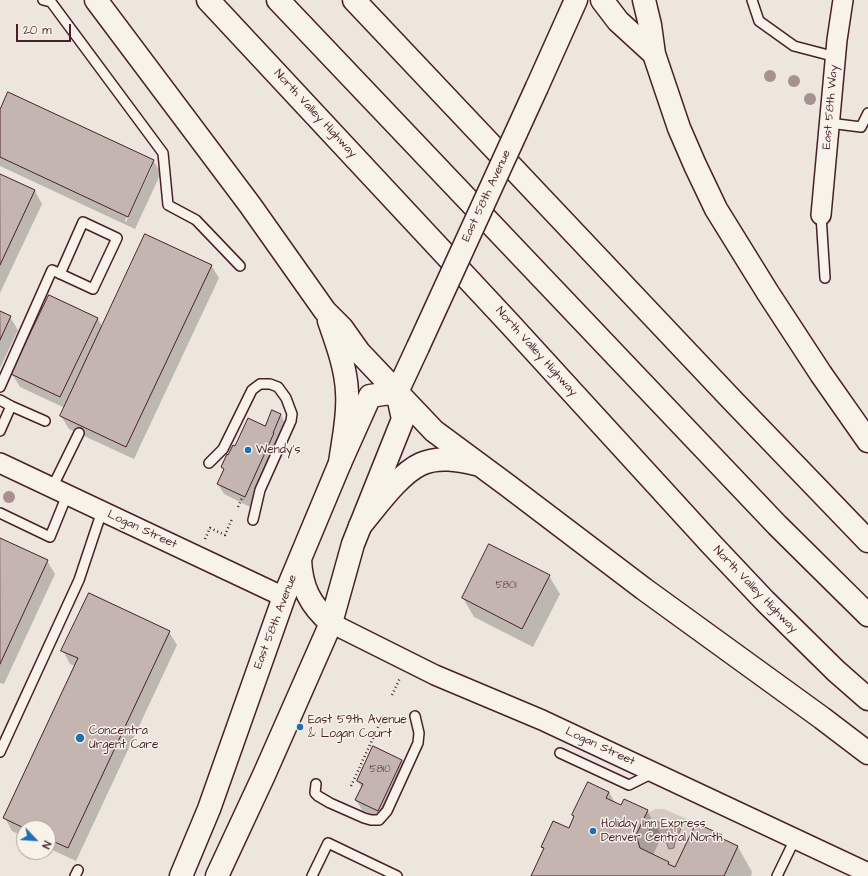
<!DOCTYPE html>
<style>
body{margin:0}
#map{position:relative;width:868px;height:876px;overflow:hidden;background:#ece6dd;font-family:"Architects Daughter",sans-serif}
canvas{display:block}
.north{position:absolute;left:16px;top:820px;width:40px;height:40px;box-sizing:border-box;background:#f7f3e8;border:1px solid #b29e9c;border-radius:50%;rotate:115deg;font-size:11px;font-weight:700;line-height:16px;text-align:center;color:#4a1f2b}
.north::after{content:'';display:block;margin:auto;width:14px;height:18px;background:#1f6fb2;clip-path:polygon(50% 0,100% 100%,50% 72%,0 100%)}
.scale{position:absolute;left:16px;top:24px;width:55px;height:18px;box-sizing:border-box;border:2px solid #4a1f2b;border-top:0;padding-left:5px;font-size:12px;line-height:14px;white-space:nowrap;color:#4a1f2b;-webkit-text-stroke:3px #f7f3e8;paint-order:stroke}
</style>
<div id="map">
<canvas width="868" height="876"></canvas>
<div class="north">N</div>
<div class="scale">20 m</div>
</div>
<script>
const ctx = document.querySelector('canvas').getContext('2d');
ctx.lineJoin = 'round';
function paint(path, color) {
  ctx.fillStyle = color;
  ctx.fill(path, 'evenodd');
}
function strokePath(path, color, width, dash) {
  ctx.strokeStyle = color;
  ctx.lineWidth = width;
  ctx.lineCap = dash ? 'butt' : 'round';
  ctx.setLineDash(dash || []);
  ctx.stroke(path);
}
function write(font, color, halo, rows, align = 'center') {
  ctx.font = font + ' "Architects Daughter",sans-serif';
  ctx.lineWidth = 3;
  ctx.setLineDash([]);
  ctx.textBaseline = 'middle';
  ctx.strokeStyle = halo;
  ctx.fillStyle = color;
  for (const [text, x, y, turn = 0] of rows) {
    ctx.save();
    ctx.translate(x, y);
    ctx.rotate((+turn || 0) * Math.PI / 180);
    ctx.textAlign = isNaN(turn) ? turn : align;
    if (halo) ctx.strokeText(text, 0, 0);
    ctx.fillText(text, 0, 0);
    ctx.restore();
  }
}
const green = new Path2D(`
 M655 809H664L696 823 675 867 668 864 669 862 640 848 636 835 647 811 651 812Z`);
const water = new Path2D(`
 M675 820 683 824 675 842 674 848 669 849 666 842 653 839C647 833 649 827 654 822 662 821 669 827 675 820Z`);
const shadow = new Path2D(`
 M0 112 153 160 161 173 135 229 0 166ZM149 167H152L126 222 125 221Z
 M0 175 35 191 42 204 0 293Z
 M211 265 219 278 134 459 69 429 61 416 65 408 20 387 12 374 49 296 98 319 103 328Z
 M0 312 10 317 18 330 0 368Z
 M281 415 286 425 279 444 250 507 224 494 218 484 224 471 222 467 228 456 236 447Z
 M0 539 47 561 55 574 4 684 0 683Z
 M549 576 560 594 533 647 474 617 463 598Z
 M169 632 177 645 76 861 48 848V828H24V837L12 831 5 818 75 666 70 664 63 651Z
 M402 760 407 770 384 820 362 810 356 800 362 788 358 781Z
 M609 792 615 803 622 807 647 811 662 836 653 855 668 863 670 866 676 868 721 836 724 841 738 847 752 872 751 876H532L544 850 542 847 569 829 575 818 573 815Z`);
const building = new Path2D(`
 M8 92 154 160 128 217 0 157V110Z
 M0 174 35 190 0 265Z
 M145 234 212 265 126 447 60 416Z
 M49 295 98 318 60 397 11 374Z
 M0 311 11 316 0 340Z
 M272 410 281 414 273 433H274L245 497 217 484 224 469 221 467 227 454 228 455 233 445 235 446 248 418 265 426Z
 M0 538 48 560 0 664Z
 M489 544 550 575 522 629 462 598Z
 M89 593 170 631 68 848 48 839V828H24L3 818 78 658 61 651Z
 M373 746 402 760 378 811 355 800 363 784 357 781Z
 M588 782 609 792 606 798 621 805 624 799 648 810 636 835 640 848 669 862 668 864 675 867 696 823 722 835 721 838 738 846 724 876H531L544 848 541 847 553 821 569 828 574 816 572 815Z`);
const path = new Path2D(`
 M238 507 242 498 244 499
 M205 539 210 528 225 535 232 519
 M392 695 400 678
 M351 786 384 714`);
const service = new Path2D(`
 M43 0 51 2 163 153 168 205 196 220 240 266
 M752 0 759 21 794 46 836 57
 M829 123 861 127 868 113
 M821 215 825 278
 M0 387 52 270 93 289 117 238 83 222 60 274
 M0 400 11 406
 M0 431 11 406 45 421
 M209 463 223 449 252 390 260 384H270L278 387 286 398 292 414 291 421 260 490 253 520
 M52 488 79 433
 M0 513 50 537 67 495
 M0 752 79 580 102 511
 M560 753 629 785 653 773
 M316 784 315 793 318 796 330 803 364 818 371 820H379L387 811 418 743 419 733 415 716
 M75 876 78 870
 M312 876 328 843 397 876
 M777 876 795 839`);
const minor = new Path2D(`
 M821 215 837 40 843 0
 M0 463 284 597
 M331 623 435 675 542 720 868 873`);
const secondary = new Path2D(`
 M537 87 576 0
 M300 559C301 587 310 605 331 623
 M181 876 209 809 284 597 340 463 370 396 397 392
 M217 876 264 775 331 623 353 544 403 419 397 392 418 347`);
const motorway = new Path2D(`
 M96 0 250 205 325 311 342 328 359 352 434 431 507 485 644 589 822 718 868 753
 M208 0 510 324 712 545 765 601 836 671 868 699
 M278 0 777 525 868 615
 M354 0 734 402 868 541
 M602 0 618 21 654 54
 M644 0 650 25 654 54 679 128 695 165 716 209 768 293 821 374 868 441
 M329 321C337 344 346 368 347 392 349 415 343 440 340 463
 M360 526C376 507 399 474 421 464 438 456 459 460 476 464`);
const secondaryBridge = new Path2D(`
 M418 347 537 87`);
const trees = [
 [770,76],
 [794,81],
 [810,99],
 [9,497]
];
const markers = [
 [248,450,4,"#1f6fb2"],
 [300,727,4,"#1f6fb2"],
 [80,738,5,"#1f6fb2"],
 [593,831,4,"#1f6fb2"]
];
const numberNames = [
 ["5801",506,586],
 ["5810",380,770]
];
const streetNames = [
 ["East 58th Way",831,107,-85],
 ["North Valley Highway",315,114,47],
 ["East 58th Avenue",487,196,-65],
 ["North Valley Highway",536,352,48],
 ["Logan Street",142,530,25],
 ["North Valley Highway",755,590,46],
 ["East 58th Avenue",276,622,-69],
 ["Logan Street",600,747,25]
];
const poiNames = [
 ["Wendy's",256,450],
 ["East 59th Avenue",308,720],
 ["& Logan Court",308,734],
 ["Concentra",89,731],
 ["Urgent Care",89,745],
 ["Holiday Inn Express",601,824],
 ["Denver Central North",601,838]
];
paint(green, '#d5c9c2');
paint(water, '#b39f9d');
strokePath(water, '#896c6f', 1);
paint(shadow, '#0003');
paint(building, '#c4b5b0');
strokePath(building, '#4a1f2b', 1);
strokePath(service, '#4a1f2b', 12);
strokePath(minor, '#4a1f2b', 22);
strokePath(secondary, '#4a1f2b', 25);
strokePath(motorway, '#4a1f2b', 25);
strokePath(path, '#4a1f2b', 2.5, [1, 3]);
strokePath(service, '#f7f3e8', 9);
strokePath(minor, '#f7f3e8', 19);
strokePath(secondary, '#f7f3e8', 22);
strokePath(motorway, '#f7f3e8', 22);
strokePath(secondaryBridge, '#4a1f2b', 25, []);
strokePath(secondaryBridge, '#f7f3e8', 22);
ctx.fillStyle = '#a69090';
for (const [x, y] of trees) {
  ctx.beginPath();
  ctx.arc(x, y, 6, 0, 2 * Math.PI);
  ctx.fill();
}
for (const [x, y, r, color] of markers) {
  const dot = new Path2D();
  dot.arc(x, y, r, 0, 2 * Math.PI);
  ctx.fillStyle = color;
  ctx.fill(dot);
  strokePath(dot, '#f7f3e8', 1.5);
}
write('10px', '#68444c', null, numberNames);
write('12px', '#4a1f2b', '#f7f3e8', streetNames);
write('12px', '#4a1f2b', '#f7f3e8', poiNames, 'left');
</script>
